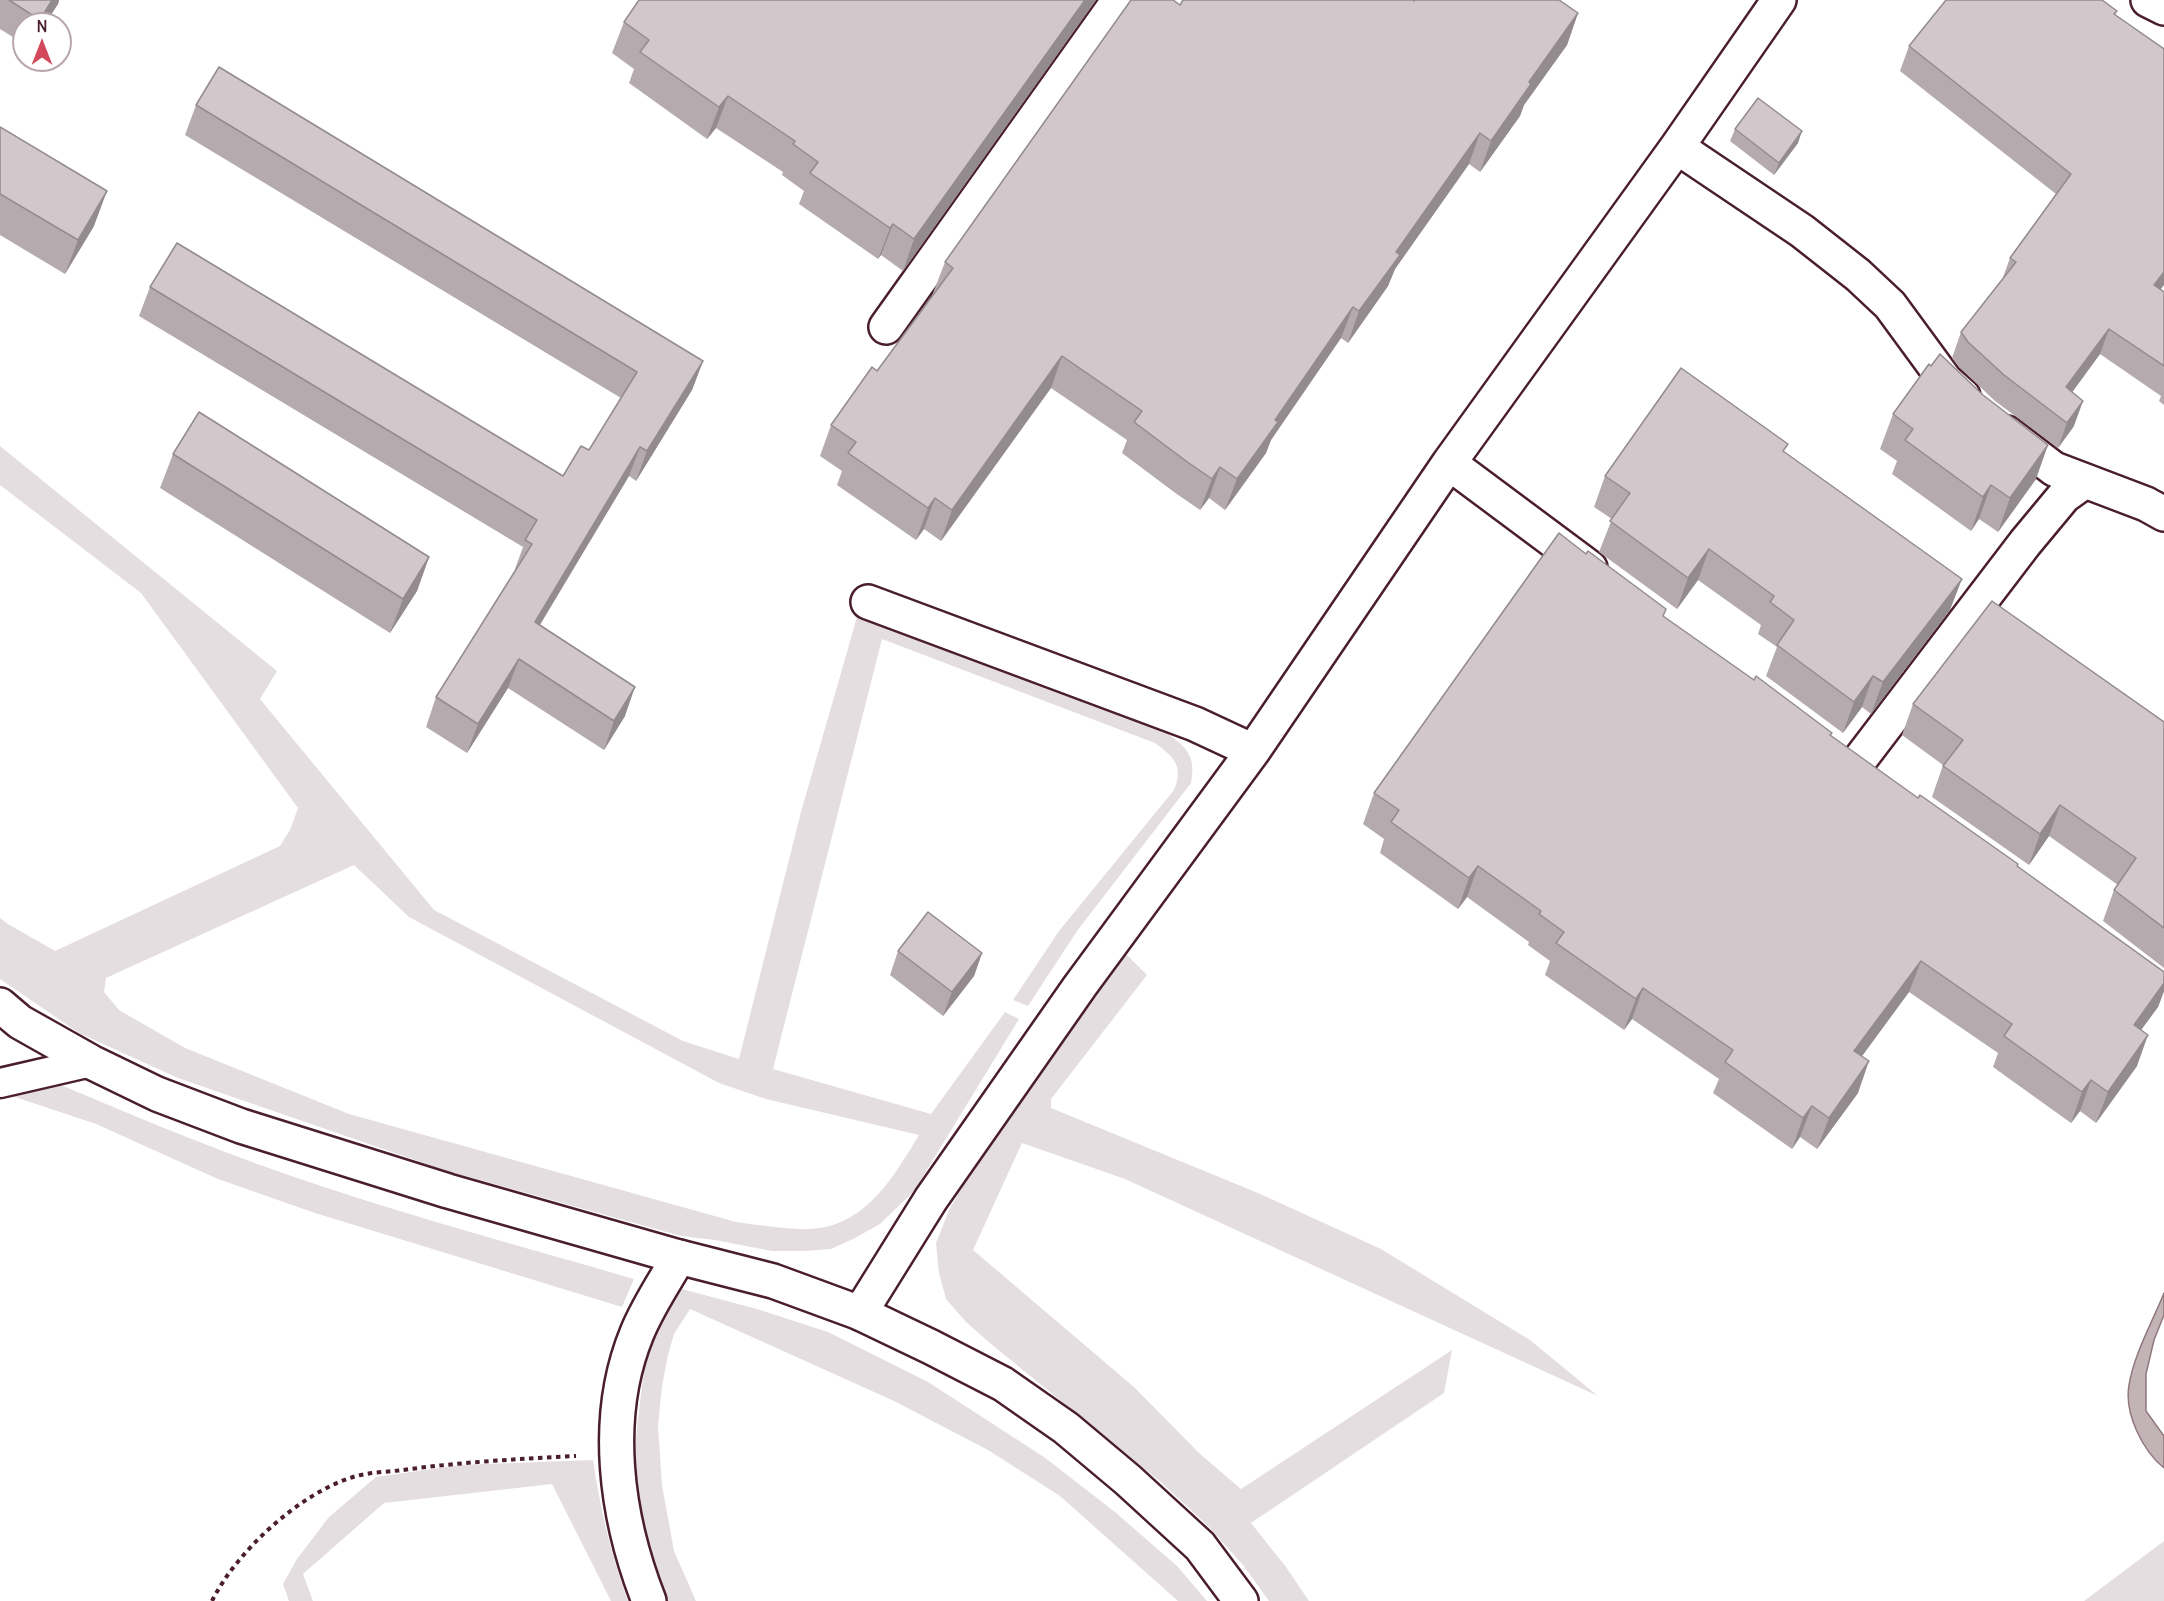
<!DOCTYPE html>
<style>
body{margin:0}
#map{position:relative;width:2164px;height:1601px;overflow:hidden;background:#fff;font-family:Delius,sans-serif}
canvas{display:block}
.north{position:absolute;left:12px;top:12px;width:60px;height:60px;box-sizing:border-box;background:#fff;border:2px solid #b7a5aa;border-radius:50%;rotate:0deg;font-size:16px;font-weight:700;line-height:24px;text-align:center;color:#4a1f2b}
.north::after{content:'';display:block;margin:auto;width:21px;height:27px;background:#d1495b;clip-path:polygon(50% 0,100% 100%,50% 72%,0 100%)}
</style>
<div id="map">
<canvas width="2164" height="1601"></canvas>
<div class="north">N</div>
</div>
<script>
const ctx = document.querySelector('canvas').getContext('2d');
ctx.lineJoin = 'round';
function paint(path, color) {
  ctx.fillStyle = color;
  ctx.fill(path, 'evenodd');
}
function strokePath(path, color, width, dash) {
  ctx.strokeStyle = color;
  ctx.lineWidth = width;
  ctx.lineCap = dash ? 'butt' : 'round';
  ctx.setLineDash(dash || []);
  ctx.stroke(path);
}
const green = new Path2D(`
 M0 446 277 671 260 699 434 910 683 1041 739 1059 801 812 857 617 1164 731C1185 746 1197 755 1191 783L1077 931 1028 1006 1013 1000 1059 931 1174 790C1184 766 1174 757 1155 743L882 639 773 1069 931 1114 1005 1012 1019 1019 914 1191 880 1224 855 1238 831 1249 804 1251H772L715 1240 681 1236 444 1170 178 1078 79 1033 0 979V918L8 924 55 951 280 846 290 830 298 808 141 593 0 485ZM354 865 409 917 719 1083 766 1099 919 1135C891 1181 862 1232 800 1229 779 1228 757 1225 736 1222L349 1114 185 1048 119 1010 104 992 106 978Z
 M1126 954 1147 975 1051 1099V1108L1258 1193 1381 1249 1530 1340 1598 1396 1125 1179 1022 1143 973 1250 1134 1387 1199 1453 1241 1489 1452 1350 1444 1393 1251 1523 1286 1567 1309 1601H1269L1243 1565 1207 1525 1163 1484 991 1344 966 1322 946 1299 939 1273 936 1243 949 1210 995 1129Z
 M61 1085C148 1122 235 1158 324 1187 427 1221 531 1249 634 1279L622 1307 315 1213 218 1179 96 1124 9 1095 33 1088Z
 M678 1288 757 1309 828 1332 928 1382 1044 1457 1115 1512 1177 1566 1207 1601H1178L1060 1496 988 1450 894 1401 690 1309 674 1334 668 1355 662 1386 658 1426 662 1485 674 1551 696 1601H666L640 1522 633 1477 637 1427 645 1361 662 1318Z
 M593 1460C600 1508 611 1555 628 1601H611L552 1484 384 1503 303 1574 313 1601H289L283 1584 297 1559 329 1517 376 1477 460 1465Z
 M2164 1541V1601H2084Z`);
const water = new Path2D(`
 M2164 1293V1315L2154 1340 2146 1374V1411L2164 1436V1468C2143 1451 2124 1414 2129 1385 2134 1354 2152 1323 2164 1293Z`);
const path = new Path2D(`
 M212 1601C236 1552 300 1493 353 1477 369 1472 387 1472 403 1470 461 1462 518 1459 576 1456`);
const service = new Path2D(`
 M0 1083 91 1062`);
const minor = new Path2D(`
 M2148 0 2164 8
 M1677 147 1802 231 1858 275 1890 305 1945 380 1963 396
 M886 327 1119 0
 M2007 433 2054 469 2146 504 2164 514
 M1449 463 1590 568
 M868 602 1195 724 1253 751
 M1855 766 2025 543 2064 496 2085 481
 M860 1313 931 1199 1080 986 1253 751 1449 463 1677 147 1779 0
 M649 1601C616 1517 602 1418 637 1333 648 1306 665 1281 679 1257`);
const tertiary = new Path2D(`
 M0 1005 20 1022 91 1062 157 1094 241 1126 448 1191 679 1257 773 1281 860 1313 931 1347 1003 1384 1066 1428 1128 1480 1200 1546 1241 1601`);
const wall = new Path2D(`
 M0 0H59L58 4 45 24H24V44L0 29Z
 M1096 0 903 271 881 255 878 259 799 204 804 191 782 175 783 172 716 128 707 139 629 83 634 69 612 53 624 22Z
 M1414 1 1578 13 1567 45 1524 105 1520 116 1480 172 1469 164 1395 269 1388 286 1348 343 1341 338 1271 440 1266 453 1225 510 1209 498 1200 510 1174 492 1122 453 1127 440 1051 388 941 541 924 529 916 540 837 485 842 471 820 456 831 425 877 371 934 294 933 293 945 262 1180 5Z
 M2117 11 2115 15 2160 290 2164 292V405L2159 401 2161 396 2100 354 2072 392 2074 426 2058 448 1995 401 1959 367 1952 358 1961 332 2002 280 2010 258 2056 194 1900 71 1909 46Z
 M196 105 703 361 692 390 636 481 629 476 540 625 625 716 604 750 508 688 467 753 426 727 436 697 516 570 515 569 523 547 139 316 150 287 563 476 589 450 621 398 185 135Z
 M0 127 94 226 65 274 0 235Z
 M1735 129 1798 143 1774 175 1730 141Z
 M1893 414 2036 479 1998 532 1979 519 1971 531 1892 474 1897 461 1880 449Z
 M1785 452 1950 610 1871 714 1862 707 1843 733 1766 676 1777 647 1758 634 1761 625 1698 580 1677 609 1599 552 1612 519 1594 507 1605 476Z
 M173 454 429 557 417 591 390 633 160 488Z
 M1586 554 1663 616 1918 798 2018 867 2164 972V991L2158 1007 2141 1030 2137 1066 2096 1123 2080 1111 2071 1123 1993 1067 1998 1053 1909 992 1862 1056 1858 1093 1817 1149 1800 1137 1792 1149 1713 1093 1719 1079 1632 1019 1624 1030 1545 975 1550 961 1528 945 1529 942 1467 897 1458 909 1380 853 1384 839 1363 824 1374 793Z
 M1913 704 2164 722V968L2103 921 2114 890 2118 885 2049 836 2029 865 1932 797 1943 765 1902 735Z
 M898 951 982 953 974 976 943 1016 890 975Z`);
const shadedWall = new Path2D(`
 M52 0H59L58 4 45 24H38L40 20Z
 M1085 0H1096L903 271 914 239Z
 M1578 13 1567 45 1524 105 1520 116 1480 172 1491 141 1529 82Z
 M728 96 716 128 707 139 719 107Z
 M1802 131 1798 143 1774 175 1779 163Z
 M1480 133 1469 164 1395 269 1388 286 1348 343 1359 311 1396 252Z
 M107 191 94 226 65 274 78 240Z
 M893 224 881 255 878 259 890 228Z
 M2164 272V285L2145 310 2154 285Z
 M1353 307 1341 338 1271 440 1266 453 1225 510 1237 479 1275 420Z
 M2109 329 2100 354 2057 413 2066 387Z
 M1062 356 1051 388 941 541 952 510Z
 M703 361 692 390 636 481 647 451Z
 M2083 401 2074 426 2058 448 2067 423Z
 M2048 445 2036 479 1998 532 2010 498Z
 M640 447 629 476 524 651 535 622Z
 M1220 467 1209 498 1200 510 1212 479Z
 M1991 485 1979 519 1971 531 1983 497Z
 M935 498 924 529 916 540 928 508Z
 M1709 549 1698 580 1677 609 1688 578Z
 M429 557 417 591 390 633 403 599Z
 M1962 579 1950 610 1871 714 1883 682Z
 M519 659 508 688 467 753 478 724Z
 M1873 676 1862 707 1843 733 1854 702Z
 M635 687 625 716 604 750 614 721Z
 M2060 805 2049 836 2029 865 2040 834Z
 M1478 866 1467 897 1458 909 1469 878Z
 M982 953 974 976 943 1016 952 992Z
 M1921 961 1909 992 1843 1082 1854 1051Z
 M2164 983V991L2158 1007 2122 1056 2134 1025Z
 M1643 988 1632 1019 1624 1030 1636 999Z
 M2148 1035 2137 1066 2096 1123 2108 1092Z
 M1869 1061 1858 1093 1817 1149 1829 1118Z
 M2091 1080 2080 1111 2071 1123 2082 1092Z
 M1812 1106 1800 1137 1792 1149 1803 1118Z`);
const building = new Path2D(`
 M9 0H52L40 20Z
 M639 0H1085L914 239 893 224 890 228 810 173 818 162 793 144 795 141 728 96 719 107 640 52 649 40 624 22Z
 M1131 0H1173L1180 5 1183 0H1413L1414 1 1415 0H1559L1578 13 1529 82 1531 84 1491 141 1480 133 1396 252 1400 255 1359 311 1353 307 1275 420 1278 422 1237 479 1220 467 1212 479 1186 461 1134 422 1142 411 1062 356 952 510 935 498 928 508 848 453 856 442 831 425 872 367 877 371 953 268 945 262Z
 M1946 0H2102L2117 11 2114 14 2164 49V272L2154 285 2164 292V366L2109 329 2066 387 2083 401 2067 423 2004 375 1968 342 1961 332 2016 262 2010 258 2071 174 1909 46Z
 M219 67 703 361 647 451 640 447 535 622 635 687 614 721 519 659 478 724 436 697 532 544 525 540 537 520 150 287 177 243 563 476 581 446 589 450 637 372 196 105Z
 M1758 98 1802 131 1779 163 1735 129Z
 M0 127 107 191 78 240 0 194Z
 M1940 354 1983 395 2048 445 2010 498 1991 485 1983 497 1905 440 1913 429 1893 414 1929 364 1931 366Z
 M1681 368 1788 444 1783 451 1962 579 1883 682 1873 676 1854 702 1777 645 1794 620 1770 602 1774 596 1709 549 1688 578 1610 521 1630 493 1605 476Z
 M199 412 429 557 403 599 173 454Z
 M1559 533 1586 554 1588 551 1666 609 1663 616 1754 680 1756 676 1832 733 1830 735 1918 798 1920 795 2018 864 2017 866 2164 972V983L2134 1025 2148 1035 2108 1092 2091 1080 2082 1092 2004 1036 2012 1024 1921 961 1854 1051 1869 1061 1829 1118 1812 1106 1803 1118 1725 1062 1733 1050 1643 988 1636 999 1556 943 1564 932 1539 914 1541 911 1478 866 1469 878 1391 822 1399 810 1374 793Z
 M1992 601 2164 722V928L2114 890 2136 858 2060 805 2040 834 1943 766 1963 740 1913 704Z
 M928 912 982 953 952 992 898 951Z`);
paint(green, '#e5dee0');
paint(water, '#c1b3b6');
strokePath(water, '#91787e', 1.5);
strokePath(service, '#4a1f2b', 33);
strokePath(minor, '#4a1f2b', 38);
strokePath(tertiary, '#4a1f2b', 38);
strokePath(path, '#4a1f2b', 4, [4.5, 4.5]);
strokePath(service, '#fff', 28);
strokePath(minor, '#fff', 33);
strokePath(tertiary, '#fff', 33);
paint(wall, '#b5abaf');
paint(shadedWall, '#938b8e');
paint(building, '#d2c7cb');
strokePath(building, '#938b8e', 1.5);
</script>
